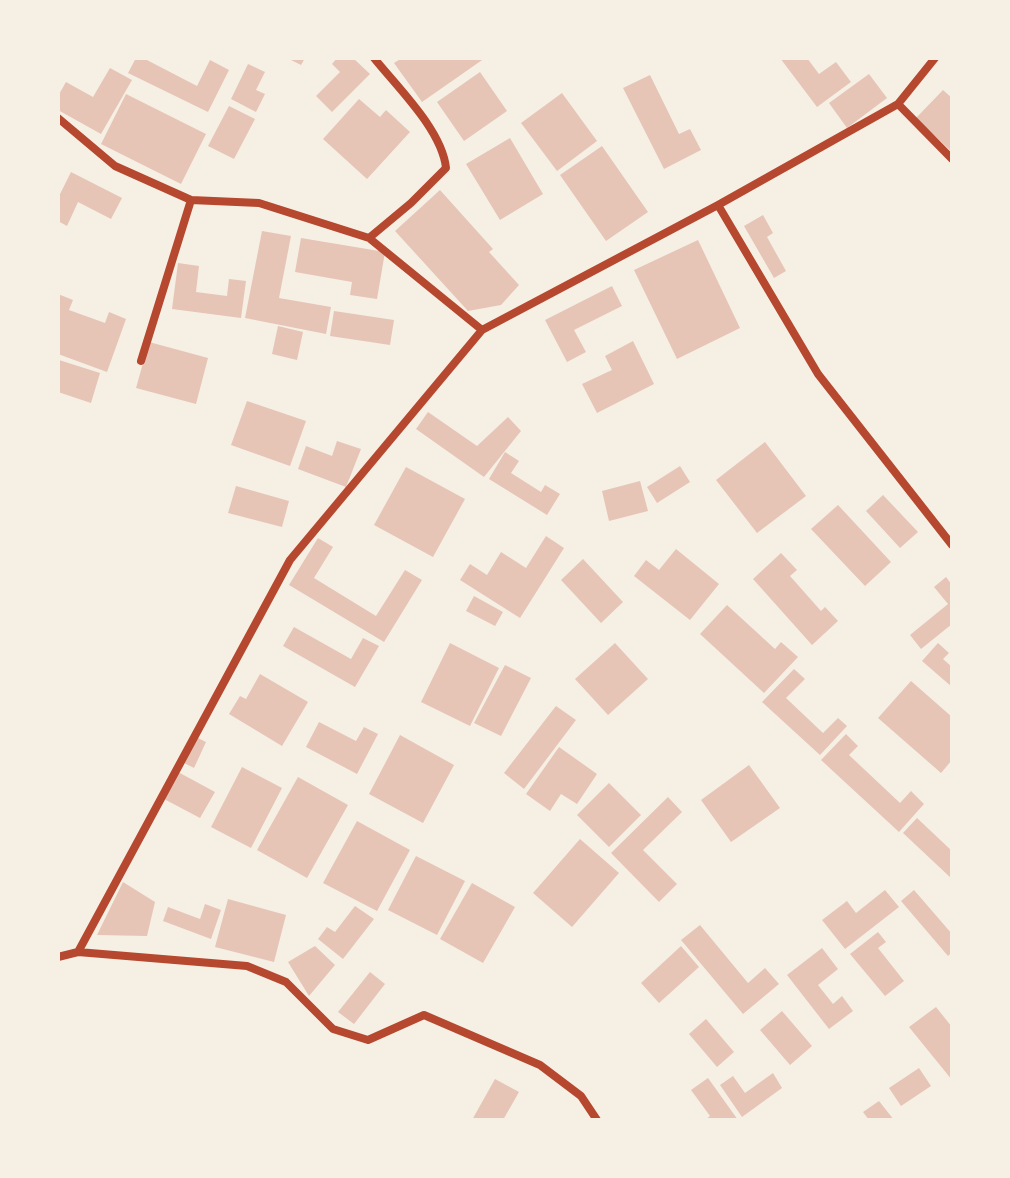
<!DOCTYPE html>
<style>
body{margin:0}
#map{position:relative;width:1010px;height:1178px;overflow:hidden;background:#f6efe4;font-family:Overpass,sans-serif}
canvas{display:block}
.frame{position:absolute;inset:0;border:60px solid #f6efe4;pointer-events:none}
</style>
<div id="map">
<canvas width="1010" height="1178"></canvas>
<div class="frame"></div>
</div>
<script>
const ctx = document.querySelector('canvas').getContext('2d');
ctx.lineJoin = 'round';
function paint(path, color) {
  ctx.fillStyle = color;
  ctx.fill(path, 'evenodd');
}
function strokePath(path, color, width, dash) {
  ctx.strokeStyle = color;
  ctx.lineWidth = width;
  ctx.lineCap = dash ? 'butt' : 'round';
  ctx.setLineDash(dash || []);
  ctx.stroke(path);
}
const building = new Path2D(`
 M136 58H143L197 86 210 60 229 70 208 112 128 73Z
 M287 58H305L301 65Z
 M337 58H353L370 74 332 112 316 96 340 72 332 64Z
 M402 58H485L422 102 394 63Z
 M780 58H807L819 74 836 62 851 82 817 107Z
 M248 64 265 72 256 90 265 94 256 112 231 99Z
 M110 68 132 80 101 134 58 110V96L66 82 93 97Z
 M480 72 507 111 464 141 437 102Z
 M869 74 887 98 847 128 829 103Z
 M650 75 679 134 690 129 701 150 664 169 623 88Z
 M943 90 952 98V152L916 118Z
 M562 93 597 141 557 171 521 123Z
 M126 94 206 134 181 184 101 144Z
 M359 99 380 117 386 110 410 132 367 179 323 139Z
 M229 106 255 119 234 159 208 146Z
 M510 138 543 194 500 220 466 164Z
 M602 146 648 212 606 241 560 175Z
 M71 172 122 198 111 219 78 202 67 226 58 221V198Z
 M440 190 493 249 489 252 519 285 501 305 468 311 395 231Z
 M763 215 773 233 767 237 786 271 774 278 744 226Z
 M262 231 291 236 279 298 331 307 326 334 245 318Z
 M301 238 385 252 377 299 350 295 352 282 295 272Z
 M698 240 740 328 677 359 634 270Z
 M178 263 199 266 196 292 227 296 229 279 246 281 241 318 172 309Z
 M612 286 622 306 574 330 586 352 567 362 545 320Z
 M58 294 73 300 69 310 105 323 109 312 126 319 107 372 58 354Z
 M334 311 394 320 390 345 330 336Z
 M278 326 303 332 297 360 272 354Z
 M633 341 654 384 597 413 582 384 612 370 605 356Z
 M149 342 208 358 196 404 136 388Z
 M59 360 100 373 91 403 58 392Z
 M247 401 306 421 290 466 231 445Z
 M428 412 477 446 508 417 521 431 484 477 416 429Z
 M337 441 361 449 346 487 298 469 306 446 332 456Z
 M765 442 806 496 757 533 716 480Z
 M505 452 519 461 511 473 541 492 545 485 560 494 547 515 489 479Z
 M680 466 690 482 657 503 647 487Z
 M406 467 465 499 433 557 374 525Z
 M640 481 648 511 609 521 602 491Z
 M236 486 289 501 282 527 228 513Z
 M883 495 918 532 900 548 866 511Z
 M838 505 891 562 865 586 811 529Z
 M546 536 564 548 520 618 460 580 470 564 487 575 501 552 526 568Z
 M318 538 333 547 314 578 376 616 405 570 422 580 384 642 289 585Z
 M676 549 719 584 690 620 634 576 646 560 659 570Z
 M781 553 797 570 790 576 821 611 825 607 838 621 812 645 753 579Z
 M583 559 623 602 601 623 561 580Z
 M946 577 952 585V624L921 649 910 635 948 604 934 587Z
 M474 596 503 612 495 626 466 611Z
 M727 605 775 649 781 642 798 657 764 693 700 634Z
 M294 627 351 659 363 638 379 646 355 687 283 646Z
 M450 643 499 668 470 726 421 702Z
 M615 643 648 679 608 715 575 679Z
 M938 643 949 653 943 659 952 667V687L922 661Z
 M505 665 531 678 501 736 474 723Z
 M794 669 805 679 786 698 823 733 838 718 847 726 820 755 762 702Z
 M260 674 308 702 282 746 229 714 240 696 246 699Z
 M911 681 952 717V760L941 773 878 718Z
 M556 706 576 720 524 789 504 773Z
 M319 722 356 741 364 727 378 734 357 774 306 747Z
 M846 734 858 746 849 755 900 803 911 791 924 804 899 832 821 760Z
 M400 735 454 765 423 823 369 794Z
 M196 737 206 742 194 768 184 763Z
 M559 747 597 774 577 804 561 794 550 811 526 794Z
 M749 765 780 808 731 842 701 800Z
 M242 767 282 788 251 848 211 827Z
 M178 772 215 792 200 818 164 799Z
 M298 777 348 805 307 878 257 850Z
 M609 783 641 815 609 847 577 815Z
 M668 797 682 812 643 850 677 884 659 902 611 853Z
 M917 818 952 851V879L903 833Z
 M357 821 410 850 377 911 323 883Z
 M580 839 619 873 572 927 533 893Z
 M416 856 465 881 437 935 388 910Z
 M123 882 155 902 147 936 97 935Z
 M472 883 515 907 483 963 440 939Z
 M885 890 899 907 845 949 822 920 847 901 856 913Z
 M914 890 952 934V952L948 956 901 901Z
 M228 899 286 915 274 962 215 947Z
 M205 904 221 910 211 939 163 921 168 907 200 919Z
 M355 906 374 919 343 959 318 939 327 927 335 932Z
 M700 925 748 983 765 968 779 984 743 1014 681 940Z
 M878 932 886 942 878 948 904 981 885 996 850 954Z
 M315 946 335 965 309 996 288 962Z
 M681 946 699 967 659 1003 641 983Z
 M822 948 838 969 818 985 833 1004 842 996 853 1011 829 1029 787 975Z
 M370 972 385 984 354 1024 338 1012Z
 M936 1007 952 1027V1080L909 1027Z
 M782 1011 812 1046 790 1065 760 1030Z
 M706 1019 734 1052 717 1067 689 1034Z
 M919 1068 931 1086 901 1106 889 1088Z
 M773 1073 782 1088 742 1117 720 1085 733 1076 745 1093Z
 M708 1078 738 1120H705L710 1116 691 1090Z
 M495 1079 519 1092 503 1120H472Z
 M879 1101 894 1120H869L863 1112Z`);
const minor = new Path2D(`
 M898 104 952 159
 M58 118 115 166 191 200 259 203 369 238 482 330
 M718 205 818 374 952 545
 M369 238 411 203 446 168C442 130 398 88 374 58
 M141 361 191 200
 M78 952 290 560 482 330 718 205 898 104 935 58
 M58 957 78 952 247 966 286 982 333 1029 368 1040 424 1015 540 1065 581 1096 597 1120`);
paint(building, '#e6c5b7');
strokePath(minor, '#b5482f', 8);
</script>
